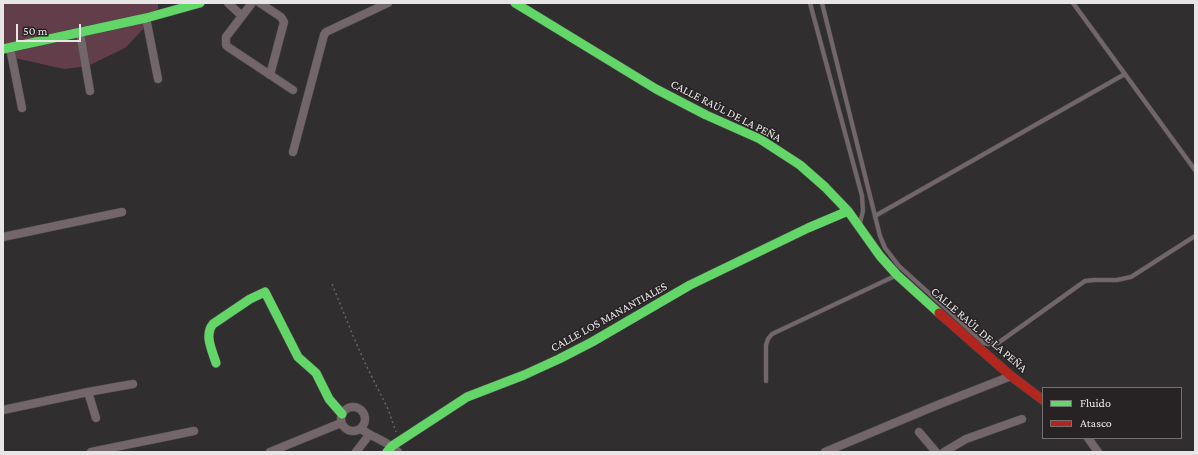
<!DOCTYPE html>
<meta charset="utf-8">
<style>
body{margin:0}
#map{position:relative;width:1198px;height:455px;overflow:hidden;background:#302e2f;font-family:"Crimson Pro",serif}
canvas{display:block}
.frame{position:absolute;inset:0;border:4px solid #e8e5e6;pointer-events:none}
.legend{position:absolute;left:1042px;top:387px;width:140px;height:52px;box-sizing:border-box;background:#272324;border:1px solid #747172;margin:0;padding:5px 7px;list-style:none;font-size:12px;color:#e8e5e6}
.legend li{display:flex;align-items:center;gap:8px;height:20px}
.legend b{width:20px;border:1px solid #747172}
.scale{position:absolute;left:16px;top:24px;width:65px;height:18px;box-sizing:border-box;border:2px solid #e8e5e6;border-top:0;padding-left:5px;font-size:12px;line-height:14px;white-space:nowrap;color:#e8e5e6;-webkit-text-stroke:3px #272324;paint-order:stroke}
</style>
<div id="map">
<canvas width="1198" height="455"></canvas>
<div class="frame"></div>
<ul class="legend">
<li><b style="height:5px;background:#63d668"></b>Fluido</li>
<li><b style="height:5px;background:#b3261e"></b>Atasco</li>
</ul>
<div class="scale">50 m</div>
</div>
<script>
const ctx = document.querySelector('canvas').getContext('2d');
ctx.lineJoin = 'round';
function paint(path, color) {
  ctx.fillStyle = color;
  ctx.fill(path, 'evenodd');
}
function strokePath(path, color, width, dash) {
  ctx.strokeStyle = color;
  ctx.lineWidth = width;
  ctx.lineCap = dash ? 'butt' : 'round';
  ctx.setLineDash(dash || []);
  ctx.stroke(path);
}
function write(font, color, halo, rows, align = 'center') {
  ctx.font = font + ' "Crimson Pro",serif';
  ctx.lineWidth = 3;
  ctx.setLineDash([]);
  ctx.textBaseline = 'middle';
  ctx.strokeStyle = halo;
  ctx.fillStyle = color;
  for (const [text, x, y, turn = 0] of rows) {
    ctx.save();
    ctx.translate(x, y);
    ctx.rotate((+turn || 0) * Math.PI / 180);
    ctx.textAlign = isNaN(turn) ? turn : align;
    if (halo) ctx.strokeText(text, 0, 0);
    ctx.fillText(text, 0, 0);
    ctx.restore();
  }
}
const green = new Path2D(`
 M3 3H158V9L148 24 125 48 88 66 64 69 10 57 3 50Z`);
const path = new Path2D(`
 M332 284 351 331 365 363 388 409 396 432`);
const lane = new Path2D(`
 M810 3 862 196 863 211 860 223
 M822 3 880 236 885 248 899 266 984 343 988 344 998 343 1085 281 1094 280H1117L1131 277 1195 236
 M1073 3 1195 170
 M875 216 1125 74
 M766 381V345L768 339 772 334 895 276`);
const street = new Path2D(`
 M228 3 242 16
 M252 3 226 37V45L228 47 293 90
 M260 3 281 17 284 22 270 75
 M146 18 158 79
 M80 33 90 91
 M10 48 22 108
 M293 152 324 35 326 32 388 3
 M3 237 122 212
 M88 392 96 418
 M341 419a12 12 0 1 1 24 0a12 12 0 1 1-24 0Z
 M3 410 88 392 133 384
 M361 429C373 438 388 441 398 452
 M919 432 936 452
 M1088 438 1098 452
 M91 452 194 431
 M270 452 341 423
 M356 452 369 435
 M825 452 935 406 1011 376
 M944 452 966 439 1022 419`);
const fast = new Path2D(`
 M515 3 656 89 706 115 760 139 800 165 825 187 848 211 880 256 897 275 939 313
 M3 49 146 18 200 3
 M216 363C212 350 204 335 213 324L250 299 265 292 298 357 316 373 329 399 342 414
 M387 452 392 446 467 397 524 375 559 359 592 342 690 285 808 228 848 211`);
const jam = new Path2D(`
 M939 313 1011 376 1043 400`);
const streetNames = [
 ["CALLE RAÚL DE LA PEÑA",726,111,27],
 ["CALLE LOS MANANTIALES",609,317,-29],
 ["CALLE RAÚL DE LA PEÑA",979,330,41]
];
paint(green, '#613e49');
strokePath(lane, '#4d4b4c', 5);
strokePath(street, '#4d4b4c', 9);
strokePath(fast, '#4d4b4c', 10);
strokePath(jam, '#4d4b4c', 10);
strokePath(path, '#6c6466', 1.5, [2, 3]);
strokePath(lane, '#72666a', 4);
strokePath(street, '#72666a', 8);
strokePath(fast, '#63d668', 9);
strokePath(jam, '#b3261e', 9);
write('12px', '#e8e5e6', '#272324', streetNames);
</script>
